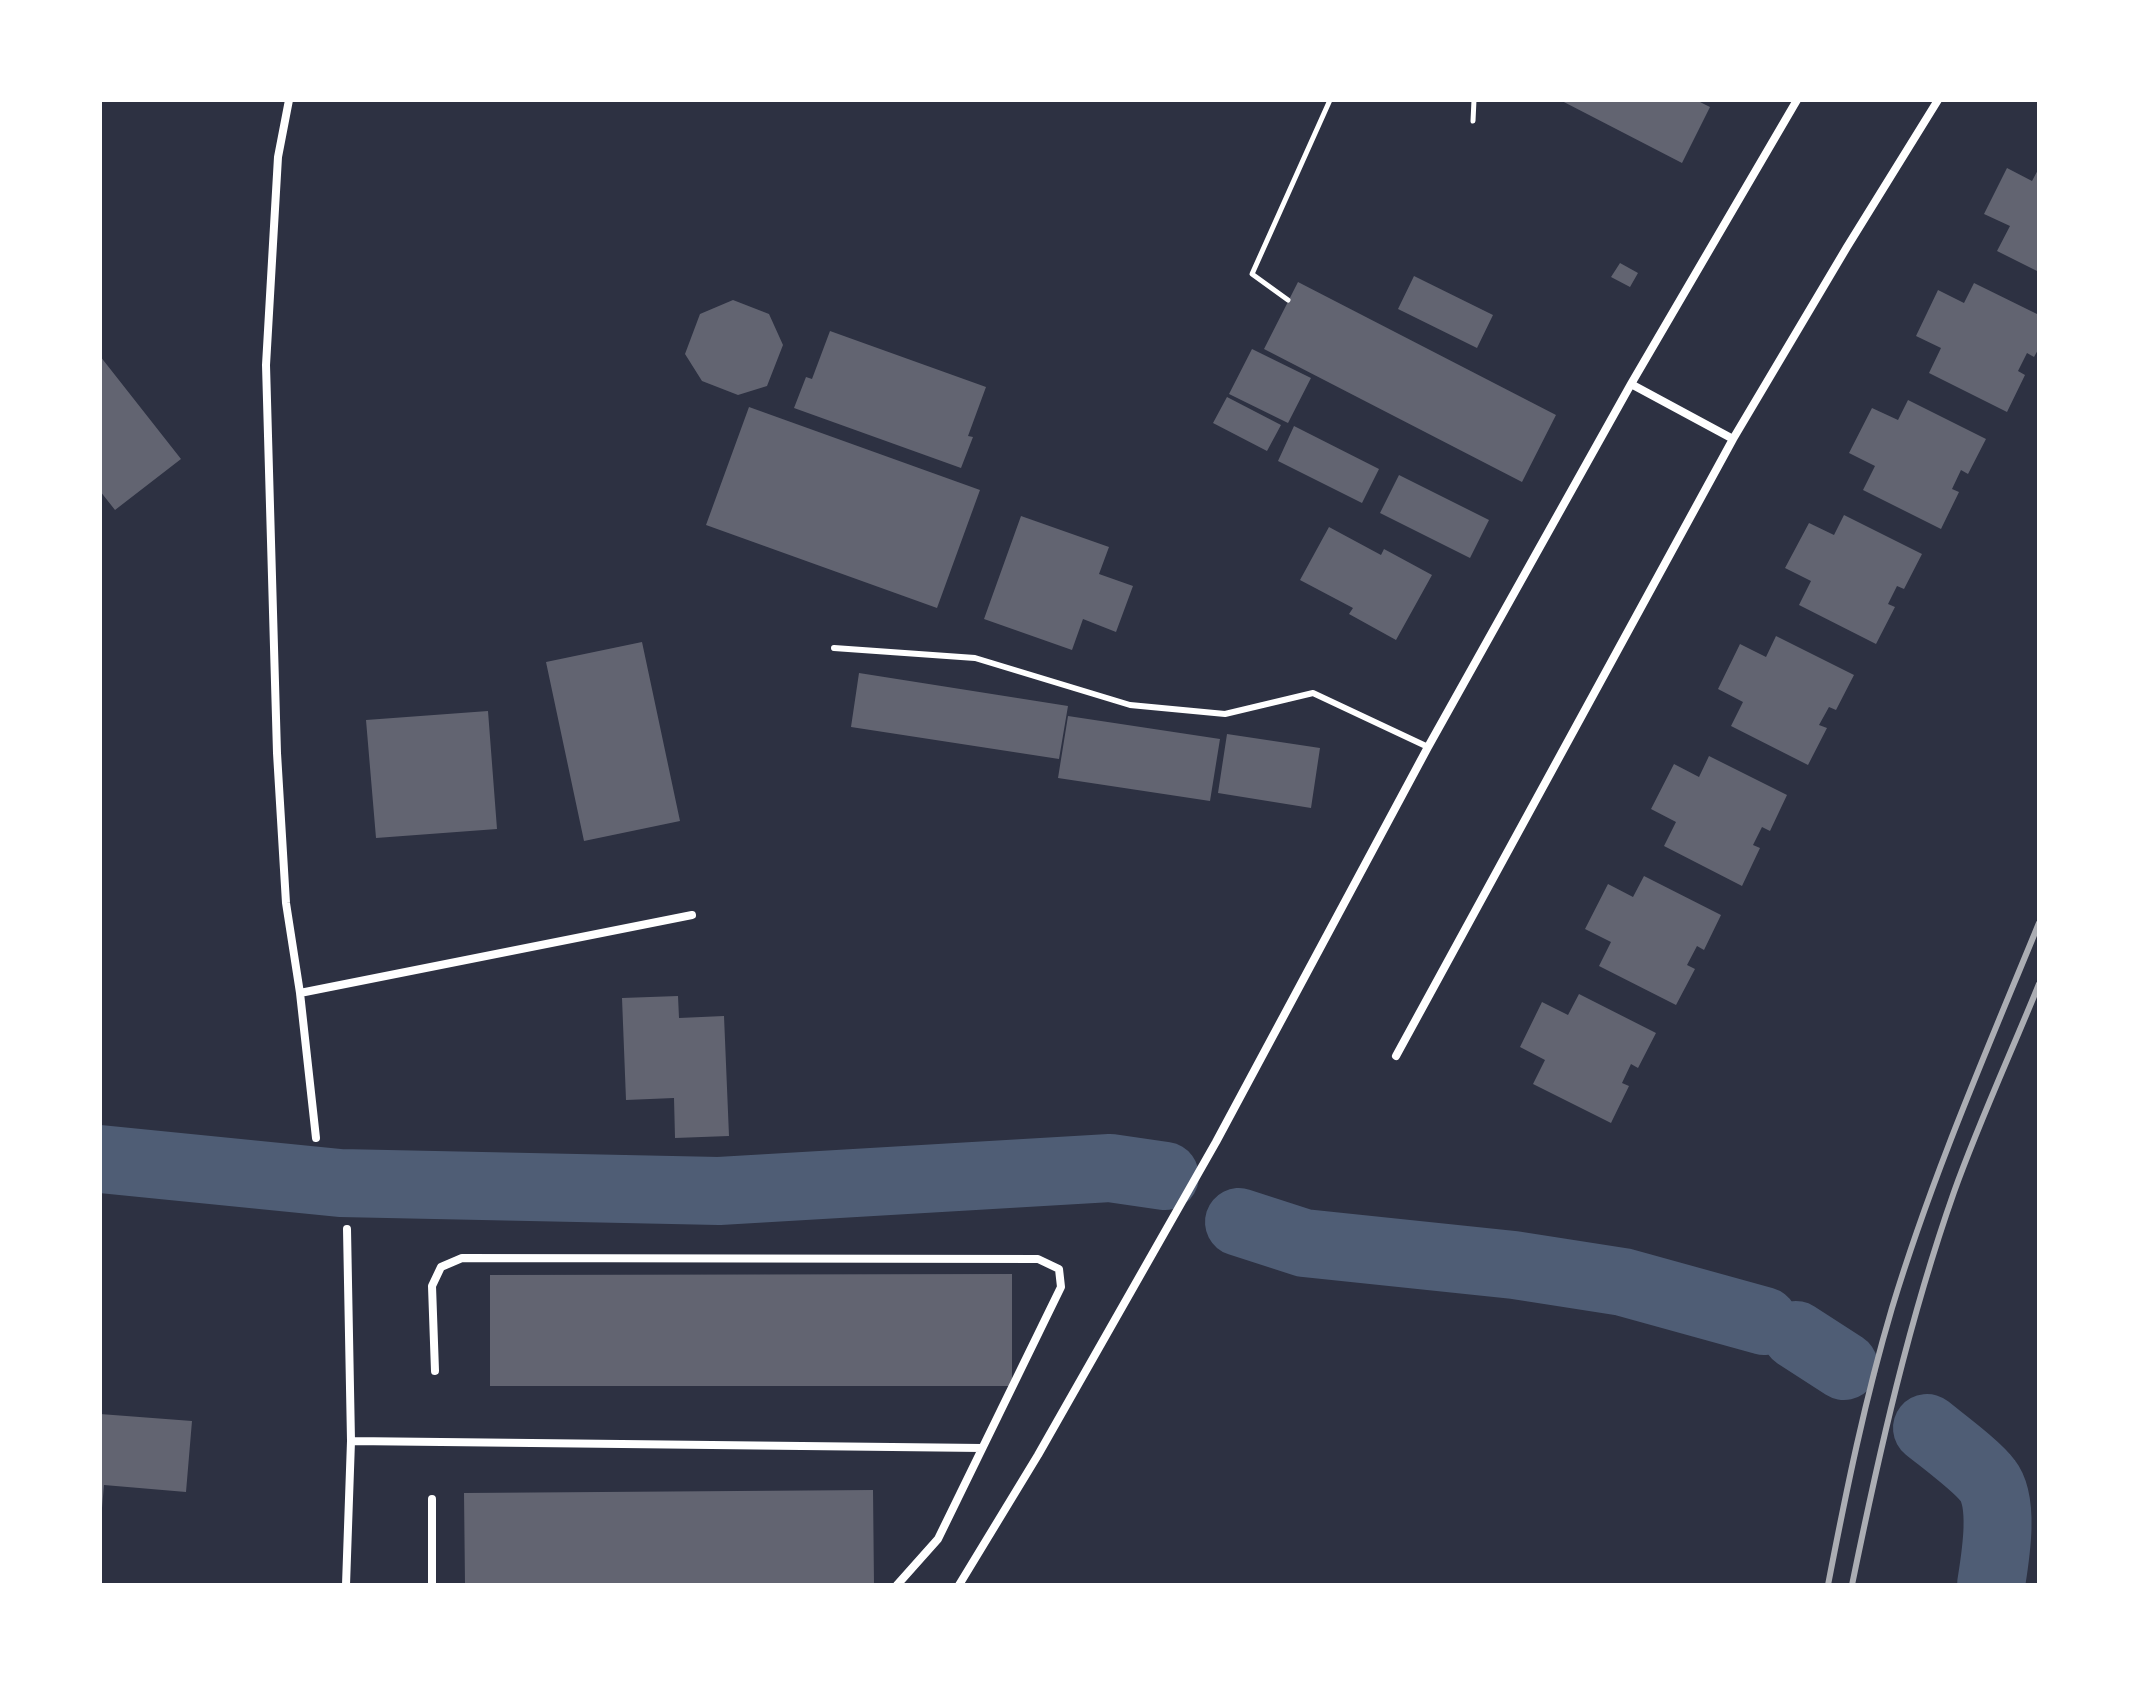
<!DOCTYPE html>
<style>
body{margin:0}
#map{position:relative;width:2139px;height:1685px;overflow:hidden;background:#2d3142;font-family:Overpass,sans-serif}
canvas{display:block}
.frame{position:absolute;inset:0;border:102px solid #fff;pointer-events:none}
</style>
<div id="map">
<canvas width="2139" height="1685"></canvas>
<div class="frame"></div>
</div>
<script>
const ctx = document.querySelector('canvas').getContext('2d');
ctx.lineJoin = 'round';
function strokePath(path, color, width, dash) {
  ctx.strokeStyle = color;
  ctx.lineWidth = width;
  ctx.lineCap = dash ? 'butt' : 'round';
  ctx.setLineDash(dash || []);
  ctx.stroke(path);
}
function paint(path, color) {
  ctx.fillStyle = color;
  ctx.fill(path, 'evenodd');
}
const river = new Path2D(`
 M100 1159 340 1183 719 1191 1110 1168 1165 1176
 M1239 1222 1304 1243 1514 1265 1623 1282 1764 1321
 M1796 1335 1844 1366
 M1927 1428C1943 1441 1977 1466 1988 1481 2005 1503 1995 1559 1991 1585`);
const building = new Path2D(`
 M1560 100H1696L1710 107 1682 163Z
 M2007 168 2032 181 2039 168V272L1997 251 2010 226 1984 214Z
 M1620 263 1638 273 1630 287 1611 277Z
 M1414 276 1493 315 1477 348 1398 309Z
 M1298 282 1556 415 1522 482 1264 349Z
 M1974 283 2039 315V348L2034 357 2027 353 2018 371 2025 375 2007 412 1929 373 1941 348 1916 336 1938 290 1964 303Z
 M733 300 769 314 783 345 767 386 738 395 702 381 685 354 700 314Z
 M830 331 986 387 968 436 973 437 961 468 794 408 806 377 812 379Z
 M1252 349 1311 378 1288 423 1229 394Z
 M100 356 181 459 115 510 100 491Z
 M1227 397 1281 425 1267 451 1213 423Z
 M1908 400 1986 439 1968 474 1961 470 1952 489 1959 492 1941 529 1863 490 1875 466 1849 453 1872 408 1898 420Z
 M749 407 980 490 937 608 706 525Z
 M1294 426 1379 469 1362 503 1278 461Z
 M1399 475 1489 520 1470 558 1380 513Z
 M1844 515 1922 554 1904 589 1897 586 1888 604 1895 607 1876 644 1799 605 1811 581 1785 568 1809 523 1834 535Z
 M1021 516 1109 547 1099 574 1133 586 1116 632 1083 619 1072 650 984 619Z
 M1329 527 1381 555 1384 549 1432 575 1396 640 1349 614 1353 608 1300 580Z
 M1776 636 1854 675 1836 710 1829 707 1819 725 1827 728 1808 765 1731 726 1743 702 1718 689 1740 644 1766 657Z
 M642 642 680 821 584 841 546 662Z
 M859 673 1068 706 1059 759 851 727Z
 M488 711 497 829 376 838 366 720Z
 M1068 716 1220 739 1210 801 1058 778Z
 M1227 734 1320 748 1311 808 1218 793Z
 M1709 756 1787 795 1770 831 1762 827 1753 845 1760 848 1742 886 1664 846 1676 822 1651 809 1674 764 1699 777Z
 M1644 876 1721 915 1704 950 1697 946 1687 965 1695 969 1676 1005 1599 966 1611 942 1585 929 1608 884 1633 897Z
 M1579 994 1656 1033 1638 1068 1631 1064 1622 1083 1629 1086 1611 1123 1533 1084 1545 1060 1520 1047 1542 1002 1568 1015Z
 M678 996 679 1018 724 1016 729 1136 675 1138 674 1098 626 1100 622 998Z
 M1012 1274V1386H490V1275Z
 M100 1414 192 1421 186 1492 104 1485 102 1508 100 1507Z
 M873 1490 874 1585H465L464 1493Z`);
const path = new Path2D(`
 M1473 121 1474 100
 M1288 300 1252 274 1330 100`);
const service = new Path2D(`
 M834 648 975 658 1130 705 1225 714 1313 693 1428 747`);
const minor = new Path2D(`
 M289 100 278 157 266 365 277 753 286 903 300 993 316 1138
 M1631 384 1733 439
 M300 993 692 915
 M1396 1056 1733 439 1847 247 1938 100
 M435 1371 432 1286 441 1267 462 1258 1038 1259 1059 1269 1061 1287 938 1539 897 1585
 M351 1441 982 1448
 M346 1585 351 1441 347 1229
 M432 1585V1499
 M959 1585 1038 1455 1216 1142 1428 747 1631 384 1797 100`);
const rail = new Path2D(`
 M1828 1585C1846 1492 1865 1399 1892 1308 1932 1176 1987 1050 2039 923
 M1852 1585C1879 1453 1909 1320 1954 1192 1979 1122 2011 1053 2039 984`);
strokePath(river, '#4f5d75', 68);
paint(building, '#626471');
strokePath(path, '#fff', 5);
strokePath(service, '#fff', 6);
strokePath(minor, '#fff', 8);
strokePath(rail, '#abadb3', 6);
</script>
